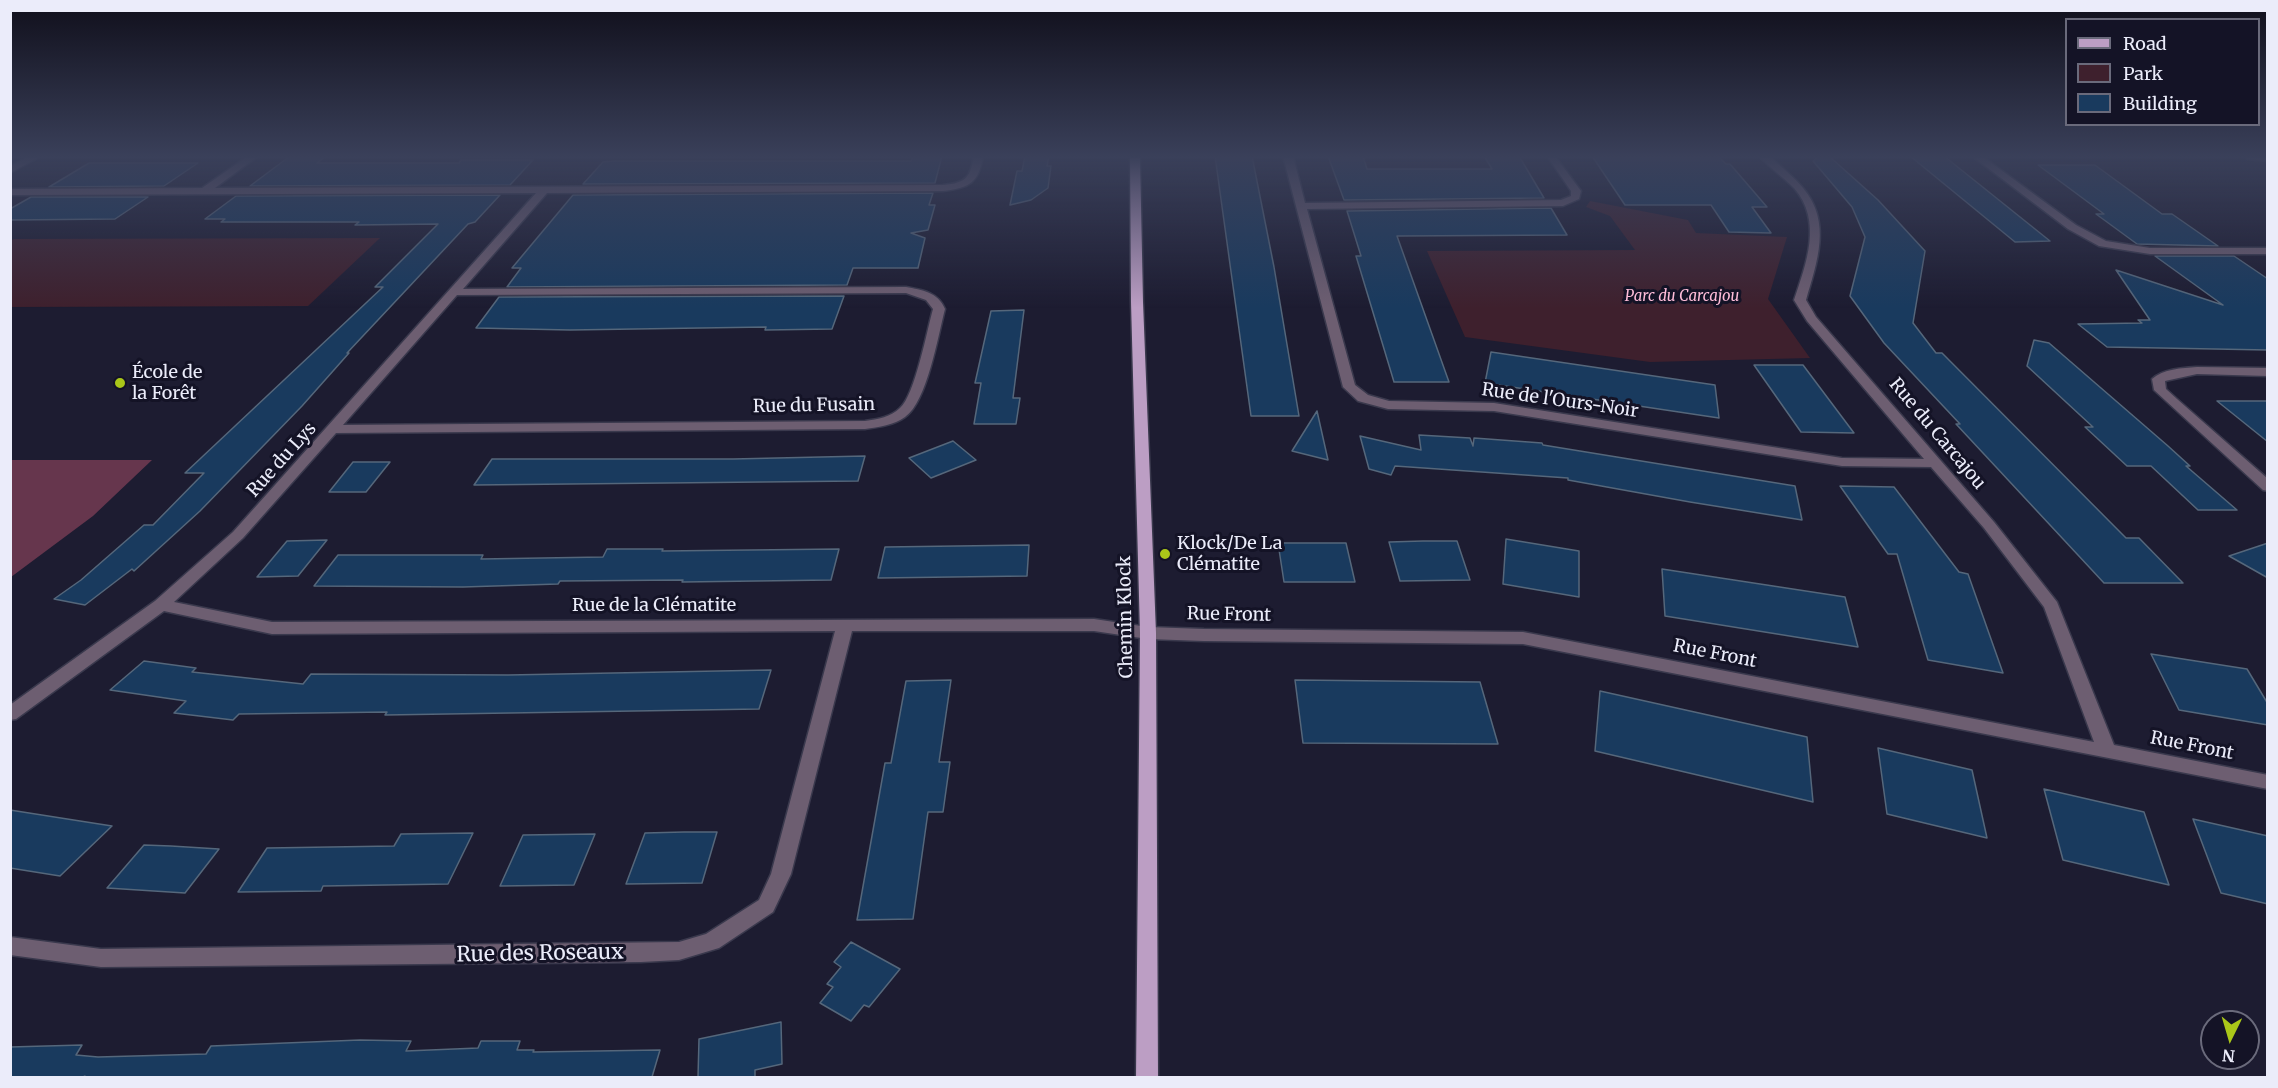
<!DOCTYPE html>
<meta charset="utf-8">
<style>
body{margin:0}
#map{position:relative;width:2278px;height:1088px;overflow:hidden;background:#1d1c31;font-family:Merriweather,serif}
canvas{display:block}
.frame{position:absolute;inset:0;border:12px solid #ebecfa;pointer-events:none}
.legend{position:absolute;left:2065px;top:18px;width:195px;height:108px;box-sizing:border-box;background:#141326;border:2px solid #6a6a7b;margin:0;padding:8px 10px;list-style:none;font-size:18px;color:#ebecfa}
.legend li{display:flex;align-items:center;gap:12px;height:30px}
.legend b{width:30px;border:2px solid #6a6a7b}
.north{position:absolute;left:2200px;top:1010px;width:60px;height:60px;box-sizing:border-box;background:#141326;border:2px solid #6a6a7b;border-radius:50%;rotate:185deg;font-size:16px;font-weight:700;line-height:24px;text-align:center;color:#ebecfa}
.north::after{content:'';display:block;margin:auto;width:21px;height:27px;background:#aac719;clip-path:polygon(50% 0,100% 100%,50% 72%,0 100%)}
</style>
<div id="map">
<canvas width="2278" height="1088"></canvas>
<div class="frame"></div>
<ul class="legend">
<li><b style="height:8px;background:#bc9ec4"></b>Road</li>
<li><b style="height:16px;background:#3e202d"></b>Park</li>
<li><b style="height:16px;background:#193a5e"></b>Building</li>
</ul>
<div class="north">N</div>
</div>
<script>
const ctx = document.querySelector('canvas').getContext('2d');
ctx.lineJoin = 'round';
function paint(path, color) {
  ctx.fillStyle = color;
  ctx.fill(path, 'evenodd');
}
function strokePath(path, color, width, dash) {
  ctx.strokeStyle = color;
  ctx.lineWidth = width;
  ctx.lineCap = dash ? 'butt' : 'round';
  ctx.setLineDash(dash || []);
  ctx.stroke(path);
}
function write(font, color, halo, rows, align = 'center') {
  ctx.font = font + ' Merriweather,serif';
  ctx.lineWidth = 6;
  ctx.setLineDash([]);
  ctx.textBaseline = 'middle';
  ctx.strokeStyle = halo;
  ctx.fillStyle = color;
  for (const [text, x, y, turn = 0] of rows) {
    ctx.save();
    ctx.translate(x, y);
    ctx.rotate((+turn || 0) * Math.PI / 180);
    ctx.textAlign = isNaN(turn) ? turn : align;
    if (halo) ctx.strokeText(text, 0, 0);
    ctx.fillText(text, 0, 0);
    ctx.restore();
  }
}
const green = new Path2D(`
 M1590 201 1688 220 1696 233 1787 237 1768 299 1810 358 1650 362 1465 337 1427 251 1635 250 1610 216 1586 207Z
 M380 238 308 306 11 307 10 241 14 239Z`);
const forest = new Path2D(`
 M11 460H152L93 516 11 577Z`);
const building = new Path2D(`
 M290 156H326L317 163H459L461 160H533L510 185 250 186Z
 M913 156H942L935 183 583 184 603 162 613 161H911Z
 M1025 156H1049L1047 166H1051L1048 188 1031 200 1010 205 1017 171H1022Z
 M1215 156H1252L1274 267 1299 416H1251Z
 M1328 156H1363L1367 169H1492L1484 156H1519L1544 198 1344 200Z
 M1592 156H1718L1726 164H1730L1767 207H1752L1771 233 1729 232 1711 205H1625Z
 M1819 156H1829L1878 200 1925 251 1913 323 1936 353H1942L2126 538H2139L2183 583H2104L1956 424H1960L1884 343 1850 296 1865 237 1852 207 1813 161Z
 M1910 156H1944L2050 241 2015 242Z
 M89 163H198L164 186 49 187Z
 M2038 165H2095L2162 214H2172L2218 246 2137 244 2096 214H2104Z
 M933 193 929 205H935L928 230 911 233 925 238 918 268H853L847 285 507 287 521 268H512L573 195Z
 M500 195 475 222 468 224 347 353H349L302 406 200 511 134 571 132 569 85 605 54 599 81 580 144 525H153L204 473H185L383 287H375L438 224 355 225 359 222H221L225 219H205L236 196Z
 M31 197H148L115 219 10 220V209Z
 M1551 208 1567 235 1397 236 1449 382H1394L1356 256H1361L1347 211Z
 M2155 256H2234L2268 279V350L2107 347 2078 324 2142 323 2138 320H2150L2116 270 2223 305Z
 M844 296 832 329 765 330 766 327 570 330 476 328 499 297Z
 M1024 310 1013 398H1020L1016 424H974L981 383H975L991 311Z
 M2034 340 2049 343 2168 446 2190 466H2186L2237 510H2198L2151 466H2127L2085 427H2093L2027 366Z
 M1491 352 1715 385 1719 418 1485 383Z
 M1754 365H1803L1854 433 1801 432Z
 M2217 401H2268V442Z
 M1317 411 1328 460 1292 451Z
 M1419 435 1470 438 1473 446 1474 438 1542 443 1543 445 1795 486 1802 520 1690 502 1568 480V478L1395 466 1391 475 1369 469 1360 436 1421 450Z
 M953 441 976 460 931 478 909 458Z
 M865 456 858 481 474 485 492 459H733Z
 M353 462H390L366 492H329Z
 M1840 486 1894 487 1959 572 1968 574 2003 673 1928 660 1897 554H1888Z
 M1506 539 1579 551V597L1503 584Z
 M327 540 298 576 257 577 287 541Z
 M1423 541H1457L1470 580 1400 581 1389 542Z
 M1278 543H1346L1355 582H1284Z
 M2268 543V578L2229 556Z
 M1029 545 1027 576 878 578 885 547Z
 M607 549H663L662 551 839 549 831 580 682 582 683 580 560 581 558 584 463 587 314 586 338 555H483L481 559 603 557Z
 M1662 569 1845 597 1858 647 1665 616Z
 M2151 654 2247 669 2268 704V725L2179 710Z
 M144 661 196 668 192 672 303 684 311 674 508 675 771 670 759 709 385 715 387 712 239 714 233 720 174 713 186 701 110 690Z
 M951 680 939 762H950L943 812H928L913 919 857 920 885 763H891L906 681Z
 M1295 680 1480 682 1498 744 1303 743Z
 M1600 691 1807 737 1813 802 1595 751Z
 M1878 748 1972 770 1987 838 1887 814Z
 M2044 789 2144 812 2169 885 2063 860Z
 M10 810 80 821 112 826 60 876 10 868Z
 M2193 819 2268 836V904L2221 893Z
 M684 832H717L702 883 626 884 645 833Z
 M473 833 448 884 323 886 321 891 238 892 267 848 394 846 401 834Z
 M595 834 574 885 500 886 523 835Z
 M144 845 171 846 219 849 185 893 107 888Z
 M851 942 900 969 869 1007 864 1005 851 1021 820 1003 833 987 827 984 841 967 834 962Z
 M781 1022 782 1064 755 1070V1077H698L699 1039Z
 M360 1040 411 1041 406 1051 478 1048 481 1041H520L517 1050H534L533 1052 660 1050 652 1077H85V1076L83 1077H10V1047L82 1045 76 1055 98 1057 206 1054 211 1046Z`);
const minor = new Path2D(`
 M30 156H41L10 173V166Z
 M248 156H258L215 188 943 185C967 183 970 177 974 156H983C979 183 969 188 943 191L547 193 463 289 906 287C922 290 938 292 945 309 938 336 927 402 905 417 894 425 879 427 865 429L336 433 243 538 174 602 272 622 1094 619 1148 627 1204 629 1523 632 2094 742 2044 607 1984 528 1931 467 1842 466 1494 411 1388 409 1358 401 1343 387 1283 156H1293L1305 203 1561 200 1571 196V191L1547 156H1555L1581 191 1579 199 1563 206 1307 209 1355 385 1368 395 1389 401 1494 403 1842 458 1924 459 1807 321 1794 300C1806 264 1823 221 1794 188 1783 177 1770 168 1759 156H1769C1780 166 1793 176 1803 188 1832 222 1817 262 1806 300L1816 317 1994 522 2057 602 2114 745 2268 775V789L1523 644 1204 641 1148 639 1094 631H852L791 874 773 912 719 948 679 960 641 962 101 967 10 955V937L101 949 679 942 706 934 759 900 771 874 835 631 272 634 164 611 16 719 10 720V705L155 601 233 532 536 193 10 195V189L202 188ZM906 293 926 300 933 309C927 330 915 395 900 408 891 417 878 419 865 421L343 425 457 295Z
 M1972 156H1982L2076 225 2106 241 2150 248H2268V254H2150L2099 246 2068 229Z
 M2243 156H2268V161L2248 159Z
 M2197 367 2268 368V376L2197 374 2165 381 2166 389 2177 399 2268 479V491L2263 490 2154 390 2152 379C2163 369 2182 368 2197 367Z`);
const major = new Path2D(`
 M1130 156H1140L1143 302 1156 633 1158 1078H1136L1140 633 1131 302Z`);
const markers = [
 [120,383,6,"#aac719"],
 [1165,554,6,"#aac719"]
];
const farParknames = [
 ["Parc du Carcajou",1682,297]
];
const poiNames = [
 ["École de",132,373],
 ["la Forêt",132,394],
 ["Klock/De La",1177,544],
 ["Clématite",1177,565]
];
const streetNames = [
 ["Rue de l'Ours-Noir",1560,401,8],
 ["Rue du Fusain",814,406,-1],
 ["Rue du Carcajou",1937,434,50],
 ["Rue du Lys",282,460,-48],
 ["Rue de la Clématite",654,606],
 ["Rue Front",1229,615,1],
 ["Chemin Klock",1126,617,-91],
 ["Rue Front",1715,654,11],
 ["Rue Front",2192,746,11]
];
const nearStreetnames = [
 ["Rue des Roseaux",540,954,-1]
];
paint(green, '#3e202d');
paint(forest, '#66364d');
paint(building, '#193a5e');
strokePath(building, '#55677b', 1.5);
strokePath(minor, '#3a394d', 3);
strokePath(major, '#3a394d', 3);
paint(minor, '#6d5e71');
paint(major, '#bc9ec4');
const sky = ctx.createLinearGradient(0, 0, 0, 308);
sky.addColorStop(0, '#100f1b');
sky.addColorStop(0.51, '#3a405a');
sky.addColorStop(1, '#3a405a00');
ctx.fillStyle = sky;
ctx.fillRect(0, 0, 2278, 308);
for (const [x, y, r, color] of markers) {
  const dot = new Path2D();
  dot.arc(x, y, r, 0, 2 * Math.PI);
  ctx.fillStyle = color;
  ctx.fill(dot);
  strokePath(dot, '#141326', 2);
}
write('italic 15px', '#febcd8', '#141326', farParknames);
write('18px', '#ebecfa', '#141326', poiNames, 'left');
write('18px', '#ebecfa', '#141326', streetNames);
write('21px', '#ebecfa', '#141326', nearStreetnames);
</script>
